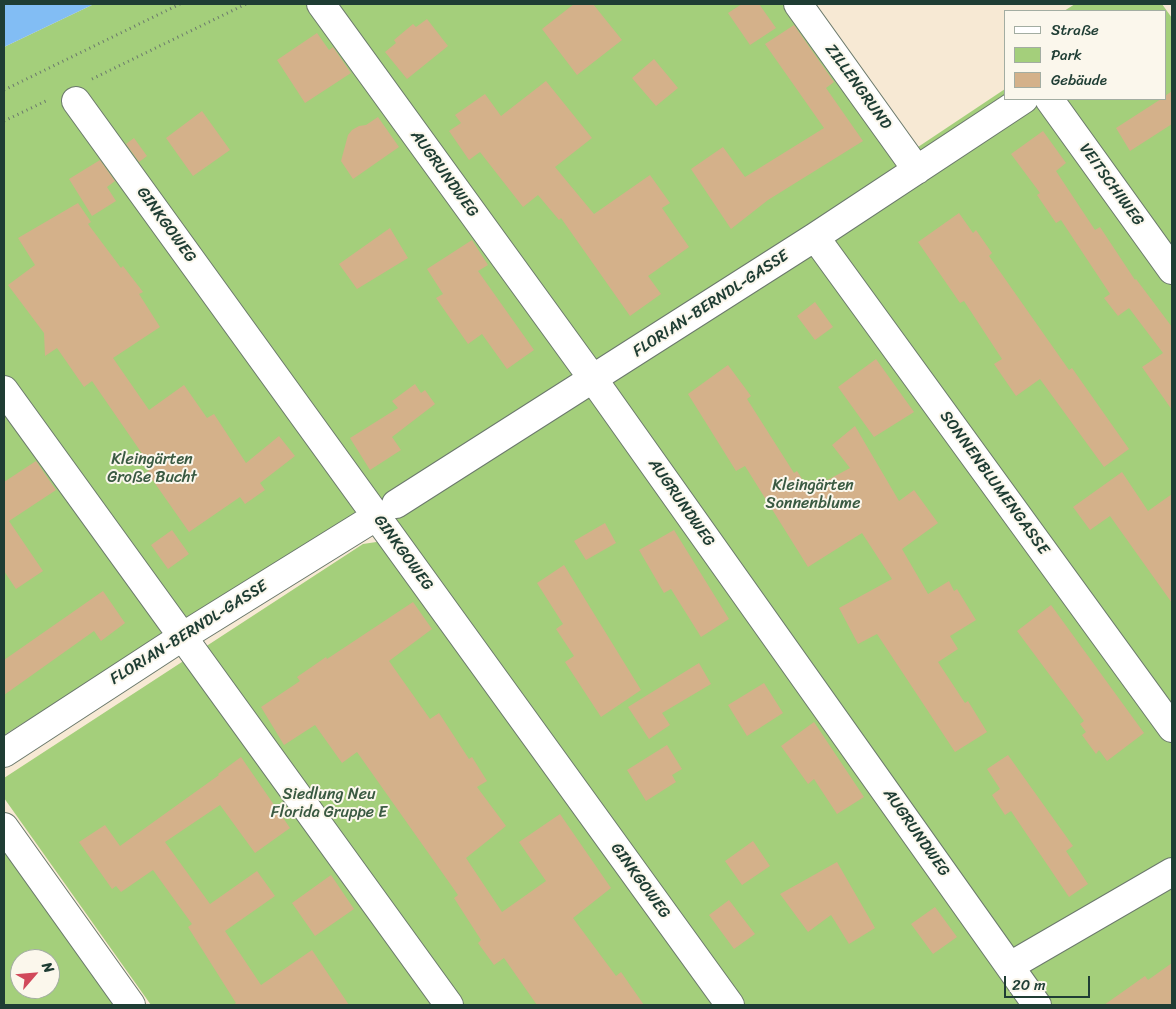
<!DOCTYPE html>
<meta charset="utf-8">
<style>
body{margin:0}
#map{position:relative;width:1176px;height:1009px;overflow:hidden;background:#f7e9d4;font-family:Sriracha,sans-serif}
canvas{display:block}
.frame{position:absolute;inset:0;border:5px solid #1f3d34;pointer-events:none}
.legend{position:absolute;left:1004px;top:10px;width:162px;height:90px;box-sizing:border-box;background:#fbf7ec;border:1px solid #a3ada2;margin:0;padding:6px 9px;list-style:none;font-size:15px;color:#1f3d34}
.legend li{display:flex;align-items:center;gap:10px;height:25px}
.legend b{width:25px;border:1px solid #a3ada2}
.north{position:absolute;left:10px;top:949px;width:50px;height:50px;box-sizing:border-box;background:#fbf7ec;border:1px solid #a3ada2;border-radius:50%;rotate:63deg;font-size:14px;font-weight:700;line-height:20px;text-align:center;color:#1f3d34}
.north::after{content:'';display:block;margin:auto;width:18px;height:22px;background:#d1495b;clip-path:polygon(50% 0,100% 100%,50% 72%,0 100%)}
.scale{position:absolute;left:1004px;top:976px;width:86px;height:22px;box-sizing:border-box;border:2px solid #1f3d34;border-top:0;padding-left:6px;font-size:15px;line-height:18px;white-space:nowrap;color:#1f3d34;-webkit-text-stroke:4px #fbf7ec;paint-order:stroke}
</style>
<div id="map">
<canvas width="1176" height="1009"></canvas>
<div class="frame"></div>
<ul class="legend">
<li><b style="height:6px;background:#fff"></b>Straße</li>
<li><b style="height:14px;background:#a4cf7b"></b>Park</li>
<li><b style="height:14px;background:#d4b18a"></b>Gebäude</li>
</ul>
<div class="north">N</div>
<div class="scale">20 m</div>
</div>
<script>
const ctx = document.querySelector('canvas').getContext('2d');
ctx.lineJoin = 'round';
function paint(path, color) {
  ctx.fillStyle = color;
  ctx.fill(path, 'evenodd');
}
function strokePath(path, color, width, dash) {
  ctx.strokeStyle = color;
  ctx.lineWidth = width;
  ctx.lineCap = dash ? 'butt' : 'round';
  ctx.setLineDash(dash || []);
  ctx.stroke(path);
}
function write(font, color, halo, rows, align = 'center') {
  ctx.font = font + ' Sriracha,sans-serif';
  ctx.lineWidth = 4;
  ctx.setLineDash([]);
  ctx.textBaseline = 'middle';
  ctx.strokeStyle = halo;
  ctx.fillStyle = color;
  for (const [text, x, y, turn = 0] of rows) {
    ctx.save();
    ctx.translate(x, y);
    ctx.rotate((+turn || 0) * Math.PI / 180);
    ctx.textAlign = isNaN(turn) ? turn : align;
    if (halo) ctx.strokeText(text, 0, 0);
    ctx.fillText(text, 0, 0);
    ctx.restore();
  }
}
const green = new Path2D(`
 M94 4H811L915 149 1005 89V99H1165V11H1064L1075 4H1162L1172 18V1005H737L365 510 4 735V47Z
 M383 541 717 1005H151L4 798V778L363 544Z
 M4 843 119 1005H4ZM20 959H50V989H20Z`);
const water = new Path2D(`
 M4 4H94L4 47Z`);
const building = new Path2D(`
 M574 4H593L622 40 577 75 542 29Z
 M742 4H759L776 28 750 45 728 13Z
 M427 19 448 46 407 79 385 52 396 43 394 40 413 24 416 27Z
 M794 25 834 82 826 88 863 141 768 200 731 229 691 169 723 147 745 177 824 128 765 44Z
 M317 33 329 50 333 47 351 73 305 103 277 60Z
 M654 59 678 88 656 106 632 78Z
 M546 81 592 138 555 167 594 214 650 175 670 203 662 208 689 247 648 276 661 294 630 316 561 218 559 220 538 195 523 207 480 152 469 160 449 131 461 123 455 115 485 94 501 116Z
 M1172 91V124L1130 151 1116 128 1161 99H1165V96Z
 M202 111 230 150 193 176 166 138Z
 M378 117 399 147 353 179 341 161 348 135 352 130 359 126 366 125Z
 M1043 131 1066 163 1056 171 1095 230 1100 227 1135 280 1136 279 1172 327V410L1142 367 1163 353 1129 308 1118 316 1104 298 1110 294 1061 220 1056 223 1037 195 1040 193 1011 154Z
 M134 138 147 156 139 162 126 144Z
 M100 160 115 181 107 187 116 201 92 216 69 179Z
 M78 203 91 222 88 224 121 268 123 266 143 292 139 294 160 327 113 358 149 410 184 385 207 418 214 414 246 463 279 436 295 456 260 483 265 490 245 504 240 497 189 532 147 472 152 468 92 381 84 387 57 348 45 356 44 333 8 285 35 265 18 238Z
 M959 213 973 233 976 230 992 253 989 256 1069 370 1072 368 1129 449 1104 467 1040 379 1016 396 994 364 1002 359 964 301 960 303 918 242Z
 M390 228 408 258 357 289 339 264Z
 M472 240 488 265 478 271 534 350 507 369 482 334 468 344 436 298 443 294 427 269Z
 M815 302 833 327 815 340 797 316Z
 M876 359 914 412 874 437 838 387Z
 M728 365 751 396 747 399 794 473 797 471 809 490 850 468 832 445 855 426 899 501 914 490 938 523 902 549 928 594 949 581 954 591 957 589 976 620 950 636 958 649 938 662 965 703 968 701 987 732 955 752 877 634 858 644 839 608 892 579 862 533 808 567 745 466 736 471 688 394Z
 M415 384 421 393 425 390 435 404 392 437 401 450 370 470 350 438 398 408 392 401Z
 M36 461 56 490 9 521 43 571 16 589 4 571V482Z
 M1122 472 1148 511 1172 494V603L1110 516 1090 530 1073 507Z
 M605 523 616 543 586 560 574 541Z
 M172 530 189 554 168 569 151 545Z
 M674 530 729 619 701 637 671 589 664 593 639 550Z
 M564 565 641 690 601 717 565 662 574 656 556 629 563 624 537 583Z
 M103 591 125 623 101 641 94 631 4 695V660Z
 M413 602 432 629 389 661 430 719 439 713 469 759 472 757 487 781 477 787 506 826 466 858 502 912 546 881 519 842 560 814 611 888 573 918 616 976 621 972 644 1005H537L504 958 494 965 478 943 481 940 454 898 458 895 357 752 342 763 315 725 284 745 261 707 300 681 297 677 326 657 327 659Z
 M1051 605 1144 733 1107 761 1099 750 1096 754 1082 735 1086 732 1080 724 1084 721 1017 631Z
 M699 663 711 684 662 713 670 725 649 739 628 707Z
 M764 683 783 713 747 736 728 705Z
 M814 722 864 797 837 814 814 779 808 784 781 746Z
 M667 745 682 769 672 775 676 782 646 801 627 770Z
 M1008 755 1073 846 1066 851 1088 884 1069 897 1011 811 1005 815 992 795 1000 789 987 769Z
 M241 757 290 828 255 853 220 805 165 842 210 904 257 871 275 896 225 931 261 985 312 950 349 1005H233L236 1003 188 927 192 924 153 870 121 892 116 886 112 889 79 842 105 825 120 846 219 775 218 774Z
 M753 841 770 866 742 885 725 861Z
 M837 862 875 928 849 944 831 915 808 932 780 894Z
 M331 875 354 909 315 936 292 903Z
 M729 900 755 934 734 949 709 915Z
 M935 907 957 937 933 954 911 924Z
 M1172 963V1005H1104L1145 976 1148 980Z`);
const path = new Path2D(`
 M92 79 246 4
 M4 90 180 4
 M4 121 48 100`);
const minor = new Path2D(`
 M321 4 593 379 1037 1005
 M798 4 917 170
 M1049 99 1172 270
 M76 101 730 1005
 M815 237 1172 728
 M4 390 449 1005
 M396 504 815 237 1024 99
 M4 753 182 637 377 516
 M4 827 131 1005
 M1010 966 1172 872`);
const streetNames = [
 ["ZILLENGRUND",858,87,54],
 ["AUGRUNDWEG",444,174,54],
 ["VEITSCHIWEG",1111,185,54],
 ["GINKGOWEG",166,225,54],
 ["FLORIAN-BERNDL-GASSE",711,304,-33],
 ["SONNENBLUMENGASSE",994,483,54],
 ["AUGRUNDWEG",681,503,55],
 ["GINKGOWEG",403,553,54],
 ["FLORIAN-BERNDL-GASSE",189,633,-32],
 ["AUGRUNDWEG",916,833,55],
 ["GINKGOWEG",640,881,54]
];
const parkNames = [
 ["Kleingärten",152,460],
 ["Große Bucht",152,478],
 ["Kleingärten",813,486],
 ["Sonnenblume",813,504],
 ["Siedlung Neu",329,795],
 ["Florida Gruppe E",329,813]
];
paint(green, '#a4cf7b');
paint(water, '#82bdf4');
paint(building, '#d4b18a');
strokePath(minor, '#6b796c', 30);
strokePath(path, '#6b796c', 3, [1, 4]);
strokePath(minor, '#fff', 28);
write('16px', '#1f3d34', '#fbf7ec', streetNames);
write('16px', '#3a5a42', '#fbf7ec', parkNames);
</script>
